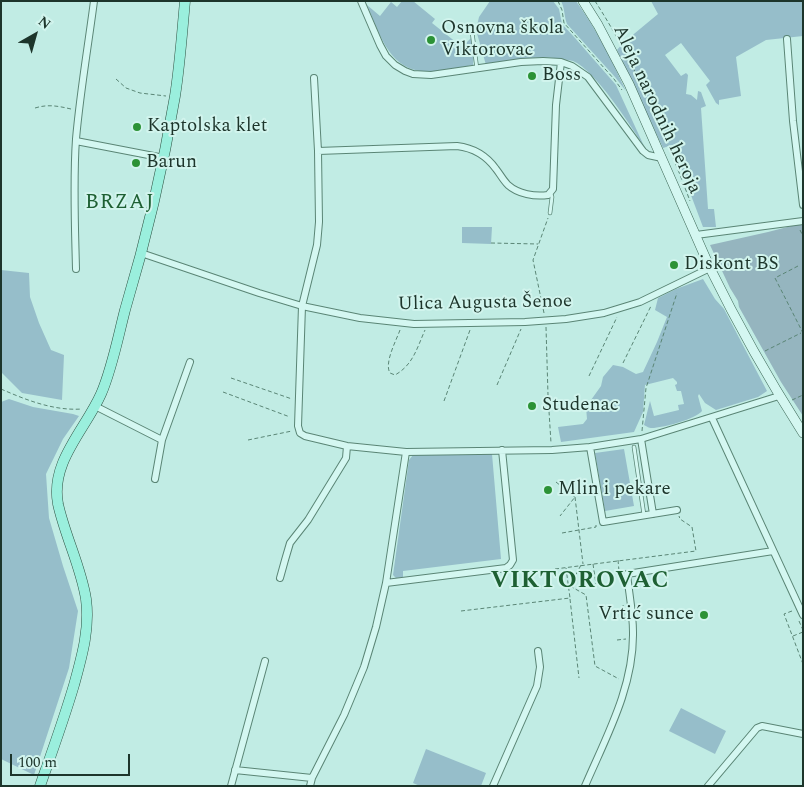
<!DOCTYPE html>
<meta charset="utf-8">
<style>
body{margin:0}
#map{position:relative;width:804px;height:787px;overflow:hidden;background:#c1ece4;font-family:Spectral,serif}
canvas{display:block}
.frame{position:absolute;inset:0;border:2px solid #1d352b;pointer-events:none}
.north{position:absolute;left:10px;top:10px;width:50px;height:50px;-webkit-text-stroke:4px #d1f4ed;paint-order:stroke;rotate:38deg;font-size:14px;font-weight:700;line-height:20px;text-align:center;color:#1d352b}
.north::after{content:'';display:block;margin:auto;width:18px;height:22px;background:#1d352b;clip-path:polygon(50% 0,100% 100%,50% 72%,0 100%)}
.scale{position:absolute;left:10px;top:754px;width:120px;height:22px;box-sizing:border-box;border:2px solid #1d352b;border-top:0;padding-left:6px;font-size:15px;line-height:18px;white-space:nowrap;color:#1d352b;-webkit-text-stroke:4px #d1f4ed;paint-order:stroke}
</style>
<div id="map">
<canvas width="804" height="787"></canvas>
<div class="frame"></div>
<div class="north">N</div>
<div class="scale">100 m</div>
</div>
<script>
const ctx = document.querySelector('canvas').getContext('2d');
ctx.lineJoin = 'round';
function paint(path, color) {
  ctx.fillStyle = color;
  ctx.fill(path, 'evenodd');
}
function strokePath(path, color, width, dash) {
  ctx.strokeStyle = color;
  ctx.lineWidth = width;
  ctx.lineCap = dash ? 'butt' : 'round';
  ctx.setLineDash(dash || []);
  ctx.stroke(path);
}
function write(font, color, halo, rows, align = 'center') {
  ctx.font = font + ' Spectral,serif';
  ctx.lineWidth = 4;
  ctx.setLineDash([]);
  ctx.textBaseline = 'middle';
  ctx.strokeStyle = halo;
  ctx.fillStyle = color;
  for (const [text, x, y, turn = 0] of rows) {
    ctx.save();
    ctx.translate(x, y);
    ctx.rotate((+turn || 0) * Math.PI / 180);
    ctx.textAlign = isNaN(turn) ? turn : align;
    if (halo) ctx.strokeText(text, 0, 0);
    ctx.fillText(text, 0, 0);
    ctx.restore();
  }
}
const green = new Path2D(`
 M402 1H413L435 19 432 23 462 47 471 38 474 55 473 65C456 68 437 73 420 71 388 67 378 30 367 5L380 16 391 2 397 7Z
 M490 1H553L559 9 562 24 575 38 616 85 644 146C629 124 596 71 573 61 570 60 566 60 562 59 535 55 513 60 486 65L476 30 479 17Z
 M561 1H576C597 30 611 59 626 91L615 77 567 24C564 16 565 9 561 1Z
 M651 1H803V36L766 40 736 57 741 96 719 100V105L716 103 706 85 710 81 681 43 665 55 681 76 686 73 688 75 686 94 691 95 697 100 698 91 701 92 706 106 701 108 708 209H714L716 227H703L672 145 663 148 617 50 623 43 658 14Z
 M462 227H492L491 244 462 243Z
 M1 270 29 273 30 297 39 323 51 350 64 355 62 400 22 393 1 372Z
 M703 279 715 299 724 309 767 391 758 397 716 410 705 403 699 394 698 396 702 411C696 419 662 428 652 428 648 428 648 427 644 425L650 401 654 416 679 410 678 405 684 404 681 391H677L675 385 677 384V382L673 378 645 385 643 412 634 432 561 442 558 427 583 424 587 419 586 407 601 386 603 377 613 365 623 367 636 374 643 372 657 342 667 317 655 310 658 298 676 289Z
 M9 399 33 407 73 414 79 416 63 439 46 474 49 518 63 566 78 611 69 668 34 775 1 759V402Z
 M624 449 634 506 605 511 595 453Z
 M492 454 501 559 403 571V577L396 578 393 575 409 460 413 455Z
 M681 708 726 731 715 754 669 731Z
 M426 749 486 773 481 786H420L413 783Z`);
const cemetery = new Path2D(`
 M803 223V416L781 382 739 307 738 301 730 288 710 245 768 232Z`);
const path = new Path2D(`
 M558 1 562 10 564 23 614 79 622 90
 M595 1C635 63 664 132 690 201
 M116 79 126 88 140 93 166 96
 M35 108C48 104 58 106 71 109
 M800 230 803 236
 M491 243 538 244
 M798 266 775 278 803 333
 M544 313 533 260 548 218
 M546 327 548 395 551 443
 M400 330C396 341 384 363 390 373L395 375C413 365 417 348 425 330
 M765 351 801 333
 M623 363 651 306
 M589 376 617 317
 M231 378 292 399
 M497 385 521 329
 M1 389C26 400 54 411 82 409
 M223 392 290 417
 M792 400 803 395
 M444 401 470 330
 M642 431 646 388 677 293
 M248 440 292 431
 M556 482 575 497 560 516
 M575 497 583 564
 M562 533 596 527V524
 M618 560 619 571
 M593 564 596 584
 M555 569 696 551 692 527 680 519 679 516
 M570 586 586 595 595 666 619 679
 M570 586 581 565
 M570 599 579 678
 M623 605 625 621
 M461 611 570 598 566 568
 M792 611 784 614 803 664
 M613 614 623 613
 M799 621 803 630
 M793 636 803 632
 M617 640 626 639`);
const service = new Path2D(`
 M472 32 477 69
 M550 213 552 197 551 194
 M634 447 644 515`);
const minor = new Path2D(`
 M361 1 380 45 386 56 395 65 405 71 413 74 431 75 521 62 543 61 561 62 572 66 588 77 643 151 648 155 662 158
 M787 39 793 121 803 205
 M314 78 318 151 319 222 317 245 302 306 298 426 300 433 305 436 347 446 406 452 552 450 590 447 641 439 779 396
 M76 141 164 158
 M318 151 457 146C474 148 486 155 496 169 500 174 503 180 508 185 518 194 535 197 548 195L553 189 556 105 561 62
 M696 235 803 221
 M141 253 259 293 302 306 360 318 414 324 525 322 566 319 604 313 640 302 710 268
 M76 269C75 226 73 182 76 139 80 93 88 47 94 1
 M95 406 162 440 190 362
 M712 418 803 615
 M641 439 653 514
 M590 447 603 522 677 510
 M155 479 162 440
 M280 578 285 560 290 543 308 520 346 458 347 446
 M386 583 506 568 510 565 513 560 502 450
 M235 770 312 778
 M231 786 265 661
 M310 786 312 778 344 715 364 667 376 627 386 583 406 452
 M493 786 537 686 540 667 538 651
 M585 786C606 737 634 687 633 632 633 613 629 593 627 574L773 551
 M708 786 757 728 762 726 803 734`);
const secondary = new Path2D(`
 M583 1 598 25 629 84 710 268C738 325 769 380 803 433`);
const primary = new Path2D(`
 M40 786C52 752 64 719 74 685 82 656 90 629 86 599 81 567 65 536 58 504 50 462 85 430 101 394 112 369 118 337 125 310 146 240 163 168 175 96 180 64 182 33 185 1`);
const markers = [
 [431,40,5,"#2c9236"],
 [532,76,5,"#2c9236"],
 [137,127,5,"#2c9236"],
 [136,163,5,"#2c9236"],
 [674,265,5,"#2c9236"],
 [532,406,5,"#2c9236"],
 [548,490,5,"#2c9236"],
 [704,615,5,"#2c9236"]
];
const poiNames = [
 ["Osnovna škola",441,29],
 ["Viktorovac",441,51],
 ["Boss",542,76],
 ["Kaptolska klet",147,127],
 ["Barun",146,163],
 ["Diskont BS",684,265],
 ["Studenac",542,406],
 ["Mlin i pekare",558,490],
 ["Vrtić sunce",694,615,"right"]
];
const streetNames = [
 ["Aleja narodnih heroja",656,110,65],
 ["Ulica Augusta Šenoe",485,304,-1]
];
const quarterNames = [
 ["BRZAJ",120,204]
];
const districtNames = [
 ["VIKTOROVAC",580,582]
];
paint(green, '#96beca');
paint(cemetery, '#95b5bf');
strokePath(service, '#5a8575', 4.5);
strokePath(minor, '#5a8575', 8);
strokePath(secondary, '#3d6756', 10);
strokePath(primary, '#2e5343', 11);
strokePath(path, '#5a8575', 1, [4, 2.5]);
strokePath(service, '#d4f7f1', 3);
strokePath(minor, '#d4f7f1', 6);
strokePath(secondary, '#d4f7f1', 9);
strokePath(primary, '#9aefdd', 10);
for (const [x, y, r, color] of markers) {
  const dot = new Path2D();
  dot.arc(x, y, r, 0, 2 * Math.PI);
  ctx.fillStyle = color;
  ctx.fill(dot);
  strokePath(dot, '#d1f4ed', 2);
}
write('19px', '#1d352b', '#d1f4ed', poiNames, 'left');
write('19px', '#1d352b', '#d1f4ed', streetNames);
ctx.letterSpacing = '1px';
write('21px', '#1e6033', '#d1f4ed', quarterNames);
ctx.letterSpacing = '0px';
ctx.letterSpacing = '1px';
write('bold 24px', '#1e6033', '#d1f4ed', districtNames);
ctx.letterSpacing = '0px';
</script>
